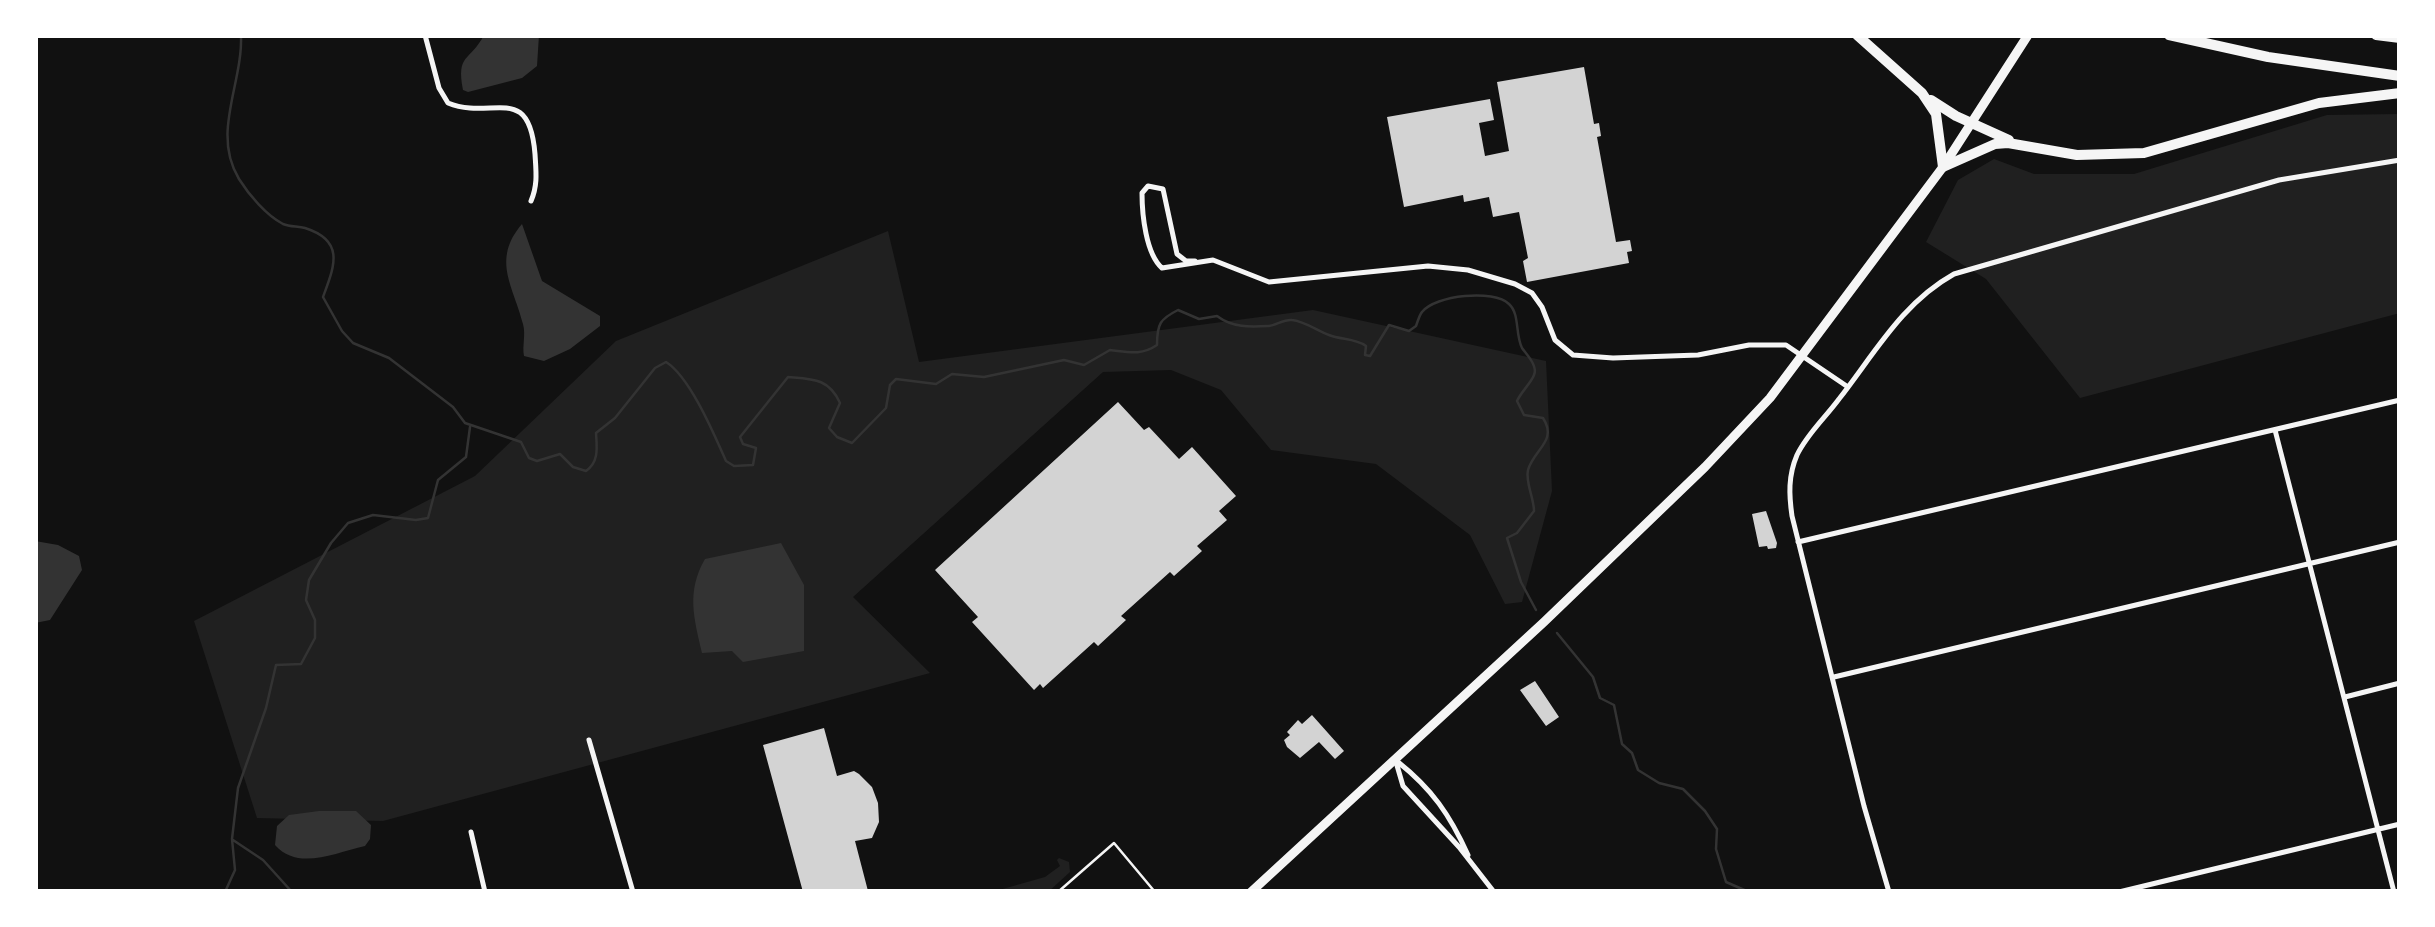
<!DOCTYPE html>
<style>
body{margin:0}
#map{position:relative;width:2435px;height:927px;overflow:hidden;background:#111;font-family:Georgia,serif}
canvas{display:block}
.frame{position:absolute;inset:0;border:38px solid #fff;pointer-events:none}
</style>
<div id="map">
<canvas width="2435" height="927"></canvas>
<div class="frame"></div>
</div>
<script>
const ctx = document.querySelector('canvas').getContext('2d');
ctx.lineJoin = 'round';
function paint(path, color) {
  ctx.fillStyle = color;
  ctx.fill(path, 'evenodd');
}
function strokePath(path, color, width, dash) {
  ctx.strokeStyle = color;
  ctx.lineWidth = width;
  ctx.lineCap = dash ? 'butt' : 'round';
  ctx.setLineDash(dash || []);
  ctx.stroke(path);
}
const green = new Path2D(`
 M2400 114V313L2080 398 1986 279 1926 242 1958 180 1994 159 2034 174H2134L2327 115Z
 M888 231 919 362 1313 310 1546 361 1552 491 1522 602 1505 604 1470 535 1376 464 1271 450 1221 390 1171 370 1103 372 853 597 930 673 383 821 257 818 194 621 475 476 616 341Z
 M1059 858 1069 862 1070 872 1048 892H992L1045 877 1060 866 1057 860Z`);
const water = new Path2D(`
 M484 35H539L537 66 522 78 468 92 463 90C456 53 470 62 484 35Z
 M522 224 542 281 600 316V326L570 349 544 361 524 356C522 346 526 335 523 324 514 287 491 260 522 224Z
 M35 541 58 545 79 556 82 570 50 620 35 623Z
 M781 543 804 585V651L743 662 732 651 702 653C694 618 686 592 705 559Z
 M319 811H356L371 825 370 839 365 846C334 853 298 871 275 845L277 826 289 815Z`);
const stream = new Path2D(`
 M241 35C243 84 211 133 239 179 249 195 266 215 283 224 290 227 298 226 305 228 346 241 334 267 323 297L342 331 353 343 389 358 453 407 465 423 521 442 529 458 537 461 560 454 573 467 586 471C599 462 597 448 596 433L615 418 655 368 666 362C690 377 714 434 726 461L734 466 753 465 756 448 743 444 740 437 788 377C812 379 829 378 840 403L829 428 837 437 852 443 886 408 890 385 896 379 936 384 952 374 984 377 1064 360 1084 365 1110 350C1128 352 1141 356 1157 345 1157 324 1160 319 1178 310L1199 319 1217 316C1233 328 1250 327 1269 326 1276 325 1285 319 1292 320 1304 321 1318 331 1329 335 1341 340 1355 338 1366 346L1365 355 1370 356 1389 325 1409 331 1416 326C1417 323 1420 314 1422 312 1435 295 1494 289 1509 304 1520 314 1515 334 1522 348 1527 355 1538 366 1534 375 1531 383 1521 392 1517 401L1524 415 1543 418C1558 441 1534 449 1528 470 1525 482 1534 498 1534 511L1517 533 1507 538 1521 582 1536 610
 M1557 633 1593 677 1600 698 1614 705 1622 744 1632 753 1638 770 1659 783 1683 789 1705 811 1717 829 1716 849 1726 882 1749 892
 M233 840 263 860 292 892
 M225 892 235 870 232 839 238 788 266 708 276 665 301 664 315 638V620L306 600 309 580 331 543 348 523 373 515 416 520 428 518 438 480 466 457 470 427`);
const building = new Path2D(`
 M1584 67 1594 124 1599 123 1601 136 1597 137 1616 242 1630 240 1632 251 1627 252 1629 263 1527 282 1523 261 1528 258 1519 212 1493 217 1489 197 1464 202 1463 195 1404 207 1387 117 1490 99 1494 120 1479 123 1485 156 1509 151 1497 82Z
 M1118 402 1144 430 1149 427 1179 459 1192 447 1236 496 1219 511 1227 520 1197 546 1202 551 1174 576 1170 572 1121 616 1126 620 1098 646 1094 642 1043 688 1040 684 1034 690 972 622 978 617 935 570Z
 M1766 511 1777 543 1776 548 1768 549 1767 546 1759 547 1752 514Z
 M1535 681 1559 717 1546 726 1520 690Z
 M1312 715 1344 751 1335 759 1319 742 1300 758 1287 747 1284 740 1290 735 1287 732 1298 720 1302 724Z
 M824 728 837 776 854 771 859 774 872 787 878 803 879 822 872 838 855 841 868 891 803 892 763 745Z`);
const service = new Path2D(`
 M1058 892 1114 843 1155 892`);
const minor = new Path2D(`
 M425 35 439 88 448 103C492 121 529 81 535 154 536 171 538 185 531 201
 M1195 261H1186L1177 254 1163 189 1148 186 1142 193C1142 215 1146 254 1162 268L1213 260 1269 282 1428 266 1468 270 1515 284 1532 293 1542 307 1555 340 1573 355 1613 358 1698 355 1749 345H1786L1848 387
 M2275 430 2394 892
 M1798 542 2400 400
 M1834 677 2400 542
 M2345 697 2400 683
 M589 740 633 892
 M1396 762 1403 786 1459 847 1494 892
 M1398 762C1432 789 1450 815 1468 855
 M471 832 485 892
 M1889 892 1864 806 1792 516C1789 495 1788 476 1797 455 1807 434 1825 418 1839 399 1875 353 1902 303 1954 274L2279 180 2400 160
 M2119 892 2400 824`);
const primary = new Path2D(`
 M1251 892 1544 622 1705 467 1770 398 1943 167 2028 35`);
const motorway = new Path2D(`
 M1857 35 1922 93 1936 114 1943 167 1995 144 2008 143 2077 155 2144 153 2319 103 2400 93
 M2169 35 2268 57 2400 76
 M2376 35 2400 38
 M1931 100 1956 116 2009 140`);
paint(green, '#202020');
paint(water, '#333');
strokePath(stream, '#333', 2.5);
paint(building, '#d3d3d3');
strokePath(service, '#f5f5f5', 2.5);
strokePath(minor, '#f5f5f5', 5);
strokePath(primary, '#f5f5f5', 9);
strokePath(motorway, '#f5f5f5', 10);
</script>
